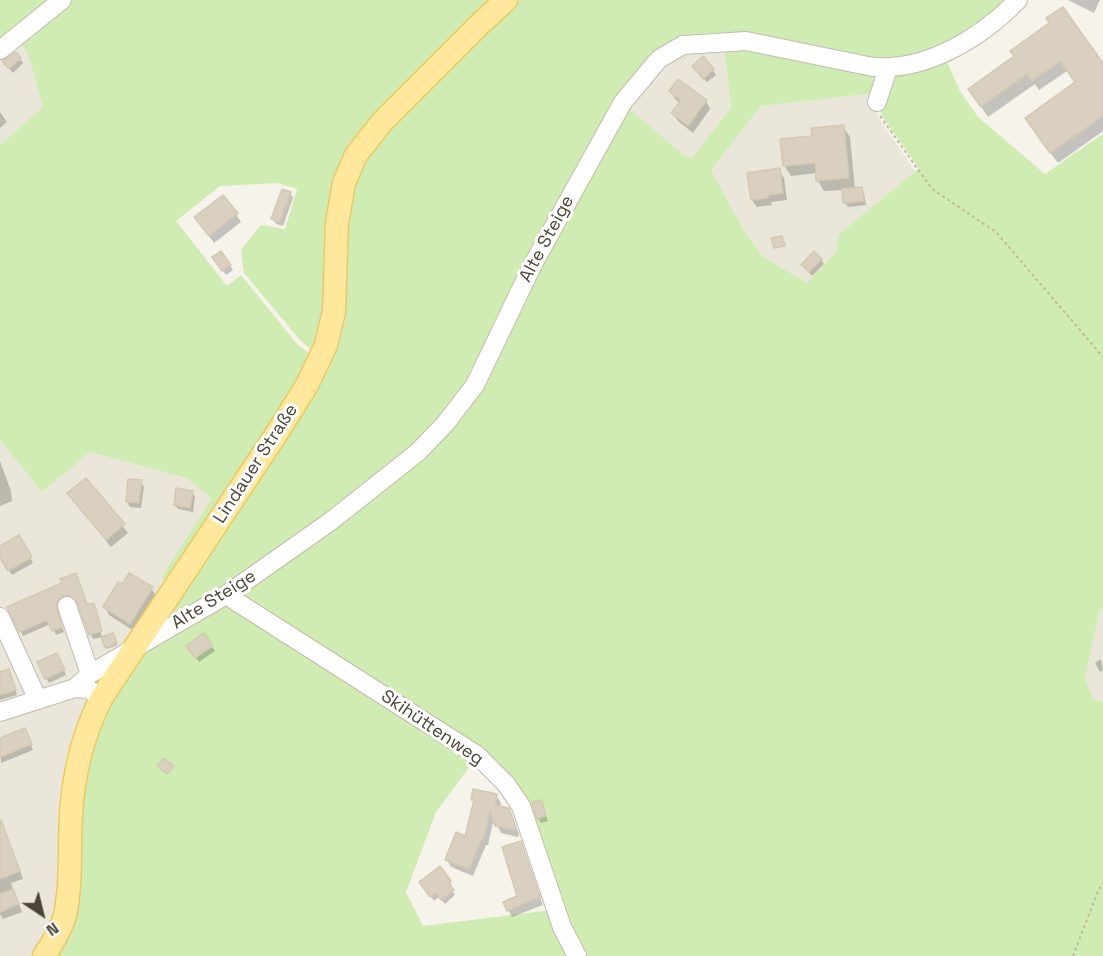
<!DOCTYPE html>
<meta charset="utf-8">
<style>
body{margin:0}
#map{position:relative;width:1103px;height:956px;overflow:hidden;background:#f6f3eb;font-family:"Space Grotesk",sans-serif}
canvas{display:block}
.north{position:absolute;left:12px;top:884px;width:60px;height:60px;-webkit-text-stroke:4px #fff;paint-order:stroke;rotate:145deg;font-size:16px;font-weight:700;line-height:24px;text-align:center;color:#4b4538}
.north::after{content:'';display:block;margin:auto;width:21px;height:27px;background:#4b4538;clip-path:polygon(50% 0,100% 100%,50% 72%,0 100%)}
</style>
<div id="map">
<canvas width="1103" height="956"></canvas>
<div class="north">N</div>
</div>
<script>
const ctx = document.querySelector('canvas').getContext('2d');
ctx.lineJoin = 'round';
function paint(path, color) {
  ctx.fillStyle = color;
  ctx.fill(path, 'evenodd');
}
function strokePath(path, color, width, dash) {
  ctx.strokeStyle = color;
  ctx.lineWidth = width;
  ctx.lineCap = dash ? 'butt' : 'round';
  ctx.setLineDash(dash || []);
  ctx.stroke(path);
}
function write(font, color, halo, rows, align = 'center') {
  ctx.font = font + ' "Space Grotesk",sans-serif';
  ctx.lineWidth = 6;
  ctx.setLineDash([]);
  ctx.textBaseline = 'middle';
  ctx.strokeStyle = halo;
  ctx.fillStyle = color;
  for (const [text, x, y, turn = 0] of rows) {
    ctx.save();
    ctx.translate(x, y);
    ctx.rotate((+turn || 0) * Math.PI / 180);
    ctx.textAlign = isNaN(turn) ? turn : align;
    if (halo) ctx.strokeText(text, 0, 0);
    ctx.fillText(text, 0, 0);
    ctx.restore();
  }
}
const residential = new Path2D(`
 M18 39 28 54 43 107 0 145V53Z
 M724 45 731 108 691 159 683 154 626 106 645 79 684 48Z
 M876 93 875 104 879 119 915 171 839 234 836 252 807 283 762 256 743 229 711 170 761 106Z
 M0 440 42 492 90 452 186 478 213 498 161 578 172 583 60 915 39 956H0Z
 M1100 608 1103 609V702L1093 699 1085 677Z`);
const green = new Path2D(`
 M0 0H59L0 48Z
 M66 0H498L350 154 316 354 300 340 244 273 241 250 261 225 285 229 297 189 277 183 220 186 176 221 227 286 241 275 297 344 314 357 172 583 161 578 212 498 186 478 90 452 42 492 0 440V145L43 107 28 54 18 39Z
 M515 0H1013L959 44 888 64 747 38 657 56 472 384 443 423 329 519 152 635 314 389 344 224 362 156Z
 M724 45 884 71 876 93 761 106 711 170 743 229 762 256 807 283 836 252 839 234 919 168 882 116 878 102 889 71 944 55 960 91 978 117 1045 174 1103 134V609H1100L1085 677 1093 699 1103 702V956H50L96 723 140 651 447 426 626 106 683 154 691 159 731 108ZM476 758 520 808 552 910 423 926 406 892 436 812Z`);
const shadow = new Path2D(`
 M1068 0H1100L1094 13Z
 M1012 51 1103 66V131L1058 163 1033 129 1076 83 1067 71 1039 90 1035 84 988 117 970 90 1016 57Z
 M20 59 23 63 13 73 7 66Z
 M713 70 716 75 707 82 697 71Z
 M671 92 706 101 710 109 693 133 678 121 673 114 681 104 675 99Z
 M0 112 7 122 0 128Z
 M843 127 850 137 855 189 861 188 864 193 866 205 848 207 845 203 843 190 824 191 818 181 817 173 791 176 784 165Z
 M779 170 784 178 787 200 771 202 772 205 757 207 752 200Z
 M290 193 293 198 283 226 276 224 273 219Z
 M236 214 241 222 214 243 201 225Z
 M821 259 824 264 812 276 803 265Z
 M217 262 230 265 233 270 226 275Z
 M0 461 11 491 12 501 0 506Z
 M86 480 128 533 111 547 69 494Z
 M141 482 144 487 141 508 130 507 127 502Z
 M192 492 195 497 193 512 178 509 175 505Z
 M18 537 33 563 12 575 0 555V548Z
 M64 584 87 606 94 607 102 637 93 639 80 606 74 599 66 600 60 604 58 615 64 632 56 635 51 624 23 636 9 608Z
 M151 588 156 596 134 631 109 615 105 607Z
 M112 634 117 645 107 649 103 639Z
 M212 647 215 651 199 662 191 651Z
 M1101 659 1103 670 1100 672 1095 663Z
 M59 660 66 675 49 683 39 663Z
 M0 673 11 675 17 695 0 700Z
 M27 734 33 750 1 763 0 739Z
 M496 795 501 803 500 807 508 809 512 817 519 834 518 837 501 833 494 818 488 845H486L473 876 451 867 447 860 466 838 474 803 472 800Z
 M541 801 548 821 541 823 538 818Z
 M0 837 9 842 23 879 11 883 22 912 3 919 0 914Z
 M520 843 543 905 512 917 508 910 519 897Z
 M450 882 452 886 450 888 455 895 445 904 439 897 434 901 424 887Z`);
const building = new Path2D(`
 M1063 7 1103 63V116L1050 153 1025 118 1075 82 1060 61 1032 81 1027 74 981 107 968 89 1014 56 1010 51 1049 23 1046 18Z
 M16 52 21 58 9 69 2 61Z
 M703 56 714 69 703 79 692 66Z
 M678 79 707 100 688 126 671 113 681 101 669 91Z
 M844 125 849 178 816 181 815 163 783 166 780 139 812 136 811 128Z
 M780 168 783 193 768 195V198L751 200 747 173Z
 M862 187 864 201 843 203 842 189Z
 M282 189 291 192 280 222 271 219Z
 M223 195 238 213 209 236 194 217Z
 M782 236 785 246 774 248 771 238Z
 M221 251 231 265 222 271 212 257Z
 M814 251 822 259 809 272 801 265Z
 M86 478 125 524 106 540 67 493Z
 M128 479 142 480 139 503 126 502Z
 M176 488 193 491 190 508 174 505Z
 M19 535 32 557 8 571 0 558V546Z
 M76 573 87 604 94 603 102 631 89 635 77 602 69 595 63 596 56 603 62 627 52 631 47 620 19 632 7 607 62 583 60 579Z
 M129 573 153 587 130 624 103 607 118 582 122 584Z
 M113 633 117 643 105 648 101 637Z
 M204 633 213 646 195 658 186 646Z
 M57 653 65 670 45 679 37 662Z
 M9 669 16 690 0 695V672Z
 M25 728 32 744 0 757V738Z
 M164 758 174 766 167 774 157 766Z
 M473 789 497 794 495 805 509 808 515 825 514 830 495 826 490 811 484 838H482L469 869 445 860 456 832 465 836 474 800H471Z
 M542 800 546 816 537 819 532 802Z
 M1 820 20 871 0 879V821Z
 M521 841 540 897 507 911 503 902 517 896 502 847Z
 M440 866 451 881 448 883 454 890 441 900 436 893 430 897 419 882Z
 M13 889 19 904 0 912V894Z`);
const path = new Path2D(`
 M880 116 932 189 996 232 1103 357
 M1073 956 1098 891 1103 883`);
const minor = new Path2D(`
 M0 50 62 0
 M877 102 888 68
 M226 595 477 755 506 784 521 806 562 927 577 956
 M67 606 90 674
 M0 617 38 700
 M75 688 90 674 226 595 331 521 418 452 445 424 475 385 533 264 623 102 659 59 683 45 746 41 873 67C927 71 981 38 1018 0
 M0 712 75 688 88 689 102 697`);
const major = new Path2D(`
 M44 956C52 944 61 930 65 915 72 882 69 846 71 813 74 772 83 733 102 697L277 433 307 385 326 345 334 311 337 223 344 183 356 155 383 121 480 24 506 0`);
const streetNames = [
 ["Alte Steige",547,239,-62],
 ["Lindauer Straße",256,464,-57],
 ["Alte Steige",214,600,-32],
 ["Skihüttenweg",432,728,34]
];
paint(residential, '#eae6d9');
paint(green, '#cfecb2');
paint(shadow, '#0003');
paint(building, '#d9d0c0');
strokePath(building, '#d4c9b2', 1.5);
strokePath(minor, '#c3bcad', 20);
strokePath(major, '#ebca64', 25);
strokePath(path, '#c5b99d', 2, [3, 3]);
strokePath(minor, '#fff', 18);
strokePath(major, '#ffe89b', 22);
write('18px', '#4b4538', '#fff', streetNames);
</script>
